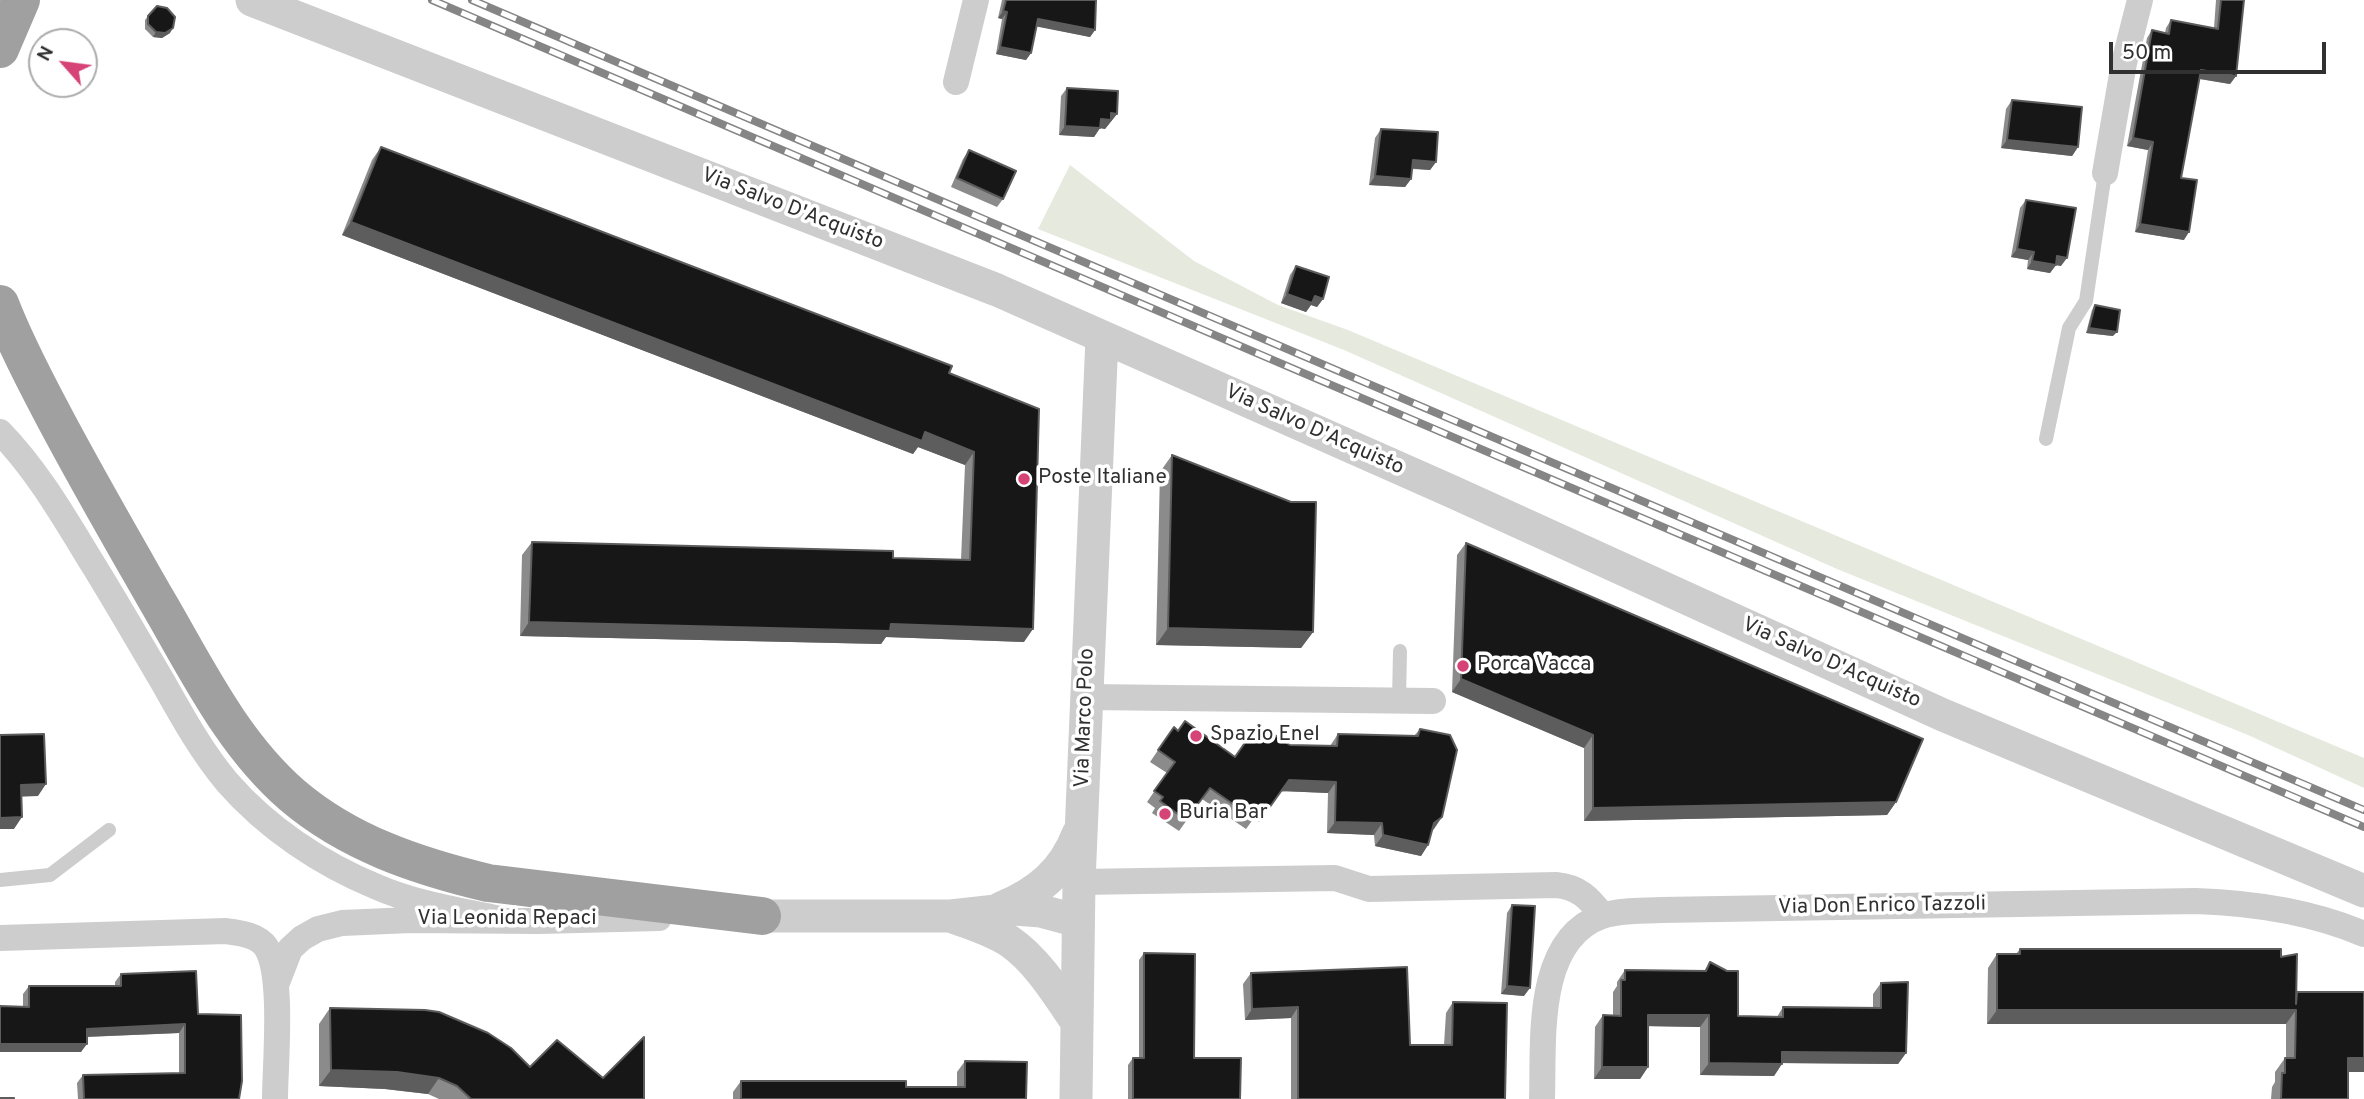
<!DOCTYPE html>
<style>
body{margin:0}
#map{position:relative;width:2364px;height:1099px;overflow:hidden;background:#fff;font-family:Overpass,sans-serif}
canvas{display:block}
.north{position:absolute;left:28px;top:28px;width:70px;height:70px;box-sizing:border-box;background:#fff;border:2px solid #acacac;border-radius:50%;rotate:298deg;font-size:19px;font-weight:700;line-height:28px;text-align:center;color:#303030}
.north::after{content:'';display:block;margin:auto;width:24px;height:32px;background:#d64376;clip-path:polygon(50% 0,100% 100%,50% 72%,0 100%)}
.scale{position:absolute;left:2109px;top:42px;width:217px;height:32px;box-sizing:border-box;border:4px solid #303030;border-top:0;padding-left:9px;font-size:21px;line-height:24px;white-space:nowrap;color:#303030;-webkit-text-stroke:5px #fff;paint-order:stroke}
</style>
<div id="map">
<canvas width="2364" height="1099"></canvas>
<div class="north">N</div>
<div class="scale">50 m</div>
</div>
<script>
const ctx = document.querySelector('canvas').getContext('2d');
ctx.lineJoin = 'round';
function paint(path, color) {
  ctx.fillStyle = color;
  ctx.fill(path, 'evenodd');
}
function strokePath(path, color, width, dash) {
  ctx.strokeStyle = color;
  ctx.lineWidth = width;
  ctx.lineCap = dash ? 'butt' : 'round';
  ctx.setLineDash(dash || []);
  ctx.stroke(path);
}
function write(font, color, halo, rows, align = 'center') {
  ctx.font = font + ' Overpass,sans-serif';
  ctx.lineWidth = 7;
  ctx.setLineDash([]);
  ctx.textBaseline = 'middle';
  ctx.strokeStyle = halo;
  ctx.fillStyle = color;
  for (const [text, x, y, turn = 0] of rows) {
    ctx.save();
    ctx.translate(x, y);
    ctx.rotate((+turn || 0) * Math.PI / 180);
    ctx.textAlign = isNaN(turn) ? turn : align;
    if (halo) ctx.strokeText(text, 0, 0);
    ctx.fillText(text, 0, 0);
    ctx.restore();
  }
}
const green = new Path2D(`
 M1070 165 1194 261 1278 305 1348 330 2364 758V788L2248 735 1837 569 1344 350 1038 229Z`);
const service = new Path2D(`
 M2046 439 2069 328 2086 301 2105 173
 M1399 701 1400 651
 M0 880 50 875 109 830`);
const minor = new Path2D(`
 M956 82 976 0
 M2105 173 2124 63 2140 0
 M0 432C38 471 65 519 94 566 118 605 141 645 164 684 183 718 202 752 227 782 267 828 321 864 377 887 416 904 459 910 500 919
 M1087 697 1433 701
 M1079 882 1335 878 1369 889 1556 885C1579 887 1589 898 1603 916
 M0 938 226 931C240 933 258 935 266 947 284 975 275 1064 275 1099
 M276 985 290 949 302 938 318 929 342 923 411 920 538 921 659 918
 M1542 1099C1544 1042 1534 940 1602 916 1620 910 1642 911 1661 910L2196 901C2254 903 2310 911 2364 934`);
const tertiary = new Path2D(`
 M252 0 997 290 1453 492 1943 715 2364 891
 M1001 908C1038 893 1064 871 1078 834
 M762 916H951L1014 909 1041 911 1078 921
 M953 917C972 924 992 930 1009 941 1037 960 1057 993 1076 1021
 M1076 1099 1079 882 1102 337`);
const trunk = new Path2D(`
 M0 49 21 0
 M0 304C14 340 32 375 50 409 84 474 120 536 156 599 196 667 231 742 292 795 348 843 417 866 488 883L762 916`);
const rail = new Path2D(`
 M432 0 2364 827
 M472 0 2364 810`);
const wall = new Path2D(`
 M1002 0H1096L1095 30 1090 37 1037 26 1031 53 1026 60 996 54 1002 19 998 18Z
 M2216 0H2244L2236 76 2230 84 2199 79 2181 178 2184 240 2135 232 2148 150 2127 146 2147 38 2152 30 2165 33 2166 28 2171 20 2214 28Z
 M148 16 170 33 162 38 153 37 145 29V20Z
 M1067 88 1117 114 1105 129 1100 128 1094 137 1059 135 1061 96Z
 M2012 100 2078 147 2072 156 2001 148 2006 109Z
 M1381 129 1436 162 1430 170 1412 169 1411 179 1405 187 1369 185 1375 138Z
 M381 147 1039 409 1024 642 886 637 881 644 520 636 522 555 532 542 893 558 961 560 965 465 918 447 913 454 342 235 372 160Z
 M969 150 1003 199 997 207 951 187 963 159Z
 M2026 200 2061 266 2056 265 2050 273 2027 269 2028 260 2011 257 2020 208Z
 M1296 266 1323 299 1317 307 1311 305 1306 312 1281 303 1290 275Z
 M2095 305 2113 336 2086 333 2092 310Z
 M1172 455 1291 502 1313 632 1301 648 1156 645 1160 472Z
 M1466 543 1896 802 1887 815 1584 821V748L1452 692 1457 555Z
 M1174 727 1178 731 1235 757 1290 745 1330 746 1338 734 1414 736 1420 729 1434 829 1432 830 1428 845 1421 856 1375 846 1374 835 1327 833 1328 793 1281 791 1259 822 1254 818 1246 829 1202 799 1179 831 1152 813 1155 808 1147 802 1167 773 1150 762Z
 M1512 905 1524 996 1501 994 1507 913Z
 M2020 949 2281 957 2296 992 2348 1072V1099H2271L2272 1087 2275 1082V1072L2285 1058H2286V1024H1987L1988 968 1997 954H2016Z
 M1144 953 1194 1058 1240 1099H1128V1065L1133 1058H1139V960Z
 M1710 962 1738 1016 1777 1017 1783 1007 1873 1008V994L1881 983 1906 1053 1898 1064 1782 1063 1774 1076 1700 1075V1027L1648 1026V1067L1640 1079H1594L1595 1027 1603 1015 1613 1016V992L1617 986V982L1625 970 1704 971Z
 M1251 973 1410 1045H1444L1446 1013 1453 1002 1505 1099H1291V1018L1245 1020 1243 984Z
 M121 974 198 1014 239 1099H78L77 1083 83 1075 179 1073V1033L87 1037 81 1052H0V1006L23 1007V994L29 986H115V982Z
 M330 1008 530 1067 603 1078 644 1099H439L428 1094 385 1089 319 1086V1024Z
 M965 1061 1026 1099H733V1092L741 1081 906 1087H957V1072Z`);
const shadedWall = new Path2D(`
 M1003 11 1007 12 1002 19 998 18Z
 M1038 19 1095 30 1090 37 1034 26Z
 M173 28 170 33 162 38 153 37 156 32Z
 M1000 47 1031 53 1026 60 996 54Z
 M2201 70 2236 76 2230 84 2195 78Z
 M1111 113 1117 114 1105 129 1100 128 1094 137 1059 135 1065 126 1101 119Z
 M2133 138 2153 142 2148 150 2127 146Z
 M2007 140 2078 147 2072 156 2001 148Z
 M1413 160 1436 162 1430 170 1407 168Z
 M1375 176 1411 179 1405 187 1369 185Z
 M351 222 925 432 974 452 965 465 918 447 913 454 342 235Z
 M2140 224 2189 232 2184 240 2135 232Z
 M2017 249 2034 252 2028 260 2011 257Z
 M2057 256 2067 258 2061 266 2056 265 2050 273 2027 269 2032 261Z
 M1287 294 1315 296 1323 299 1317 307 1311 305 1306 312 1281 303Z
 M2089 328 2117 332 2113 336 2086 333Z
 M529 622 891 624 1033 629 1024 642 886 637 881 644 520 636Z
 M1168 628 1313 632 1301 648 1156 645Z
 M1461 679 1593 735 1584 748 1452 692Z
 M1289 780 1336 782 1328 793 1281 791 1259 822Z
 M46 784 38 796 13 797 21 785Z
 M1896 802 1887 815 1584 821 1593 808Z
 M22 817 14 829H0V818Z
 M1442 817 1434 829 1426 834 1434 823Z
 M1335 822 1382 823 1374 835 1327 833Z
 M1383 835 1428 845 1421 856 1375 846Z
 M1507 986 1530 988 1524 996 1501 994Z
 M1298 1007 1291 1018 1245 1020 1252 1009Z
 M1997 1010H2296L2286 1024H1987Z
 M1648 1015H1709L1700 1027 1640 1026Z
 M185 1024 179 1033 81 1037 87 1029Z
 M0 1044H87L81 1052H0Z
 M1782 1052 1906 1053 1898 1064 1774 1063Z
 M2348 1058H2364V1072H2339Z
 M1709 1063 1782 1064 1774 1076 1700 1075Z
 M1602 1067H1648L1640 1079H1594Z
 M331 1070 397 1072 439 1078 428 1094 385 1089 319 1086Z`);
const building = new Path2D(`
 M1006 0H1096L1095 30 1038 19 1031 53 1000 47 1007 12 1003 11Z
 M2221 0H2244L2236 76 2201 70 2181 178 2197 180 2189 232 2140 224 2153 142 2133 138 2152 30 2169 34 2171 20 2218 29Z
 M157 6 167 8 175 17 173 28 165 33 156 32 148 24V16Z
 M1067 88 1118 91 1117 114 1111 113V120L1101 119 1100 128 1065 126Z
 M2012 100 2082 107 2078 147 2007 140Z
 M1381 129 1438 132 1436 162 1413 160 1411 179 1375 176Z
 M381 147 952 366 949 373 1039 409 1033 629 891 624 890 631 529 622 532 542 893 551V558L970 560 974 452 925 432 922 441 351 222Z
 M969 150 1016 171 1003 199 957 178Z
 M2026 200 2076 208 2067 258 2057 256 2056 265 2032 261 2034 252 2017 249Z
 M1296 266 1329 277 1323 299 1315 296 1312 303 1287 294Z
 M2095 305 2120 310 2117 332 2089 328Z
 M1172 455 1291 502H1316L1313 632 1168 628Z
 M1466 543 1923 739 1896 802 1593 808V735L1461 679Z
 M1185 721 1235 757 1258 724 1290 745 1337 746 1338 734 1418 736 1420 729 1450 735 1457 750 1442 817 1434 823 1428 845 1383 835 1382 823 1335 822 1336 782 1289 780 1267 811 1261 807 1253 818 1210 788 1186 820 1160 801 1163 797 1154 791 1175 762 1158 750 1174 727 1178 731Z
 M44 734 46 784 21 785 22 817 0 818V735Z
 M1512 905 1535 906 1530 988 1507 986Z
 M2020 949H2281V957L2297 954 2296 1004 2297 992H2364V1058H2348V1099H2281L2282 1073H2285V1058H2295L2296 1010H1997V954H2020Z
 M1144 953 1195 954 1194 1058H1241L1240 1099H1133V1058H1144Z
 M1710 962 1727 971H1738V1016L1783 1017V1007L1881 1008V983L1908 982 1906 1053 1782 1052V1064L1709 1063V1015H1648V1067H1602L1603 1015 1621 1016V980H1625V970L1706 971Z
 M1407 967 1410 1045H1452L1453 1002 1507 1003 1505 1099H1298V1007L1252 1009 1251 973Z
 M196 971 198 1014 241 1015 242 1081 239 1099H84L83 1075 185 1073V1024L87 1029V1044H0V1006L29 1007V986H121V974Z
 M330 1008 425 1010 439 1012 488 1033 511 1048 530 1067 557 1040 603 1078 644 1037V1099H471L457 1086 439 1078 397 1072 331 1070Z
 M965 1061 1027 1062 1026 1099H741V1081H906V1087H965Z
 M0 1098H14V1099H0Z`);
const markers = [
 [1024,479,7,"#d64376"],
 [1463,666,7,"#d64376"],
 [1196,736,7,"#d64376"],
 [1165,814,7,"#d64376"]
];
const streetNames = [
 ["Via Salvo D'Acquisto",792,210,21],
 ["Via Salvo D'Acquisto",1314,431,24],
 ["Via Salvo D'Acquisto",1831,664,24],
 ["Via Marco Polo",1086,718,-88],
 ["Via Don Enrico Tazzoli",1882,907,-1],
 ["Via Leonida Repaci",507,920]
];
const poiNames = [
 ["Poste Italiane",1038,479],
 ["Porca Vacca",1477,666],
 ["Spazio Enel",1210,736],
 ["Buria Bar",1179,814]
];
paint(green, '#e6e9dd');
strokePath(service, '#cdcdcd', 14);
strokePath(minor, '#cdcdcd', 26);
strokePath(tertiary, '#cdcdcd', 33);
strokePath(trunk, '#a0a0a0', 38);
strokePath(rail, '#858585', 8);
strokePath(rail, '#fff', 5, [16]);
paint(wall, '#8b8b8b');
paint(shadedWall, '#5d5d5d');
paint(building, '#171717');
strokePath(building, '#5d5d5d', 2);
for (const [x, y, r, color] of markers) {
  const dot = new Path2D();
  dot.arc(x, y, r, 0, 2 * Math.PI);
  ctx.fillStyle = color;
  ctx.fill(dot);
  strokePath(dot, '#fff', 2.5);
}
write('21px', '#303030', '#fff', streetNames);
write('21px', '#303030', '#fff', poiNames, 'left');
</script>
